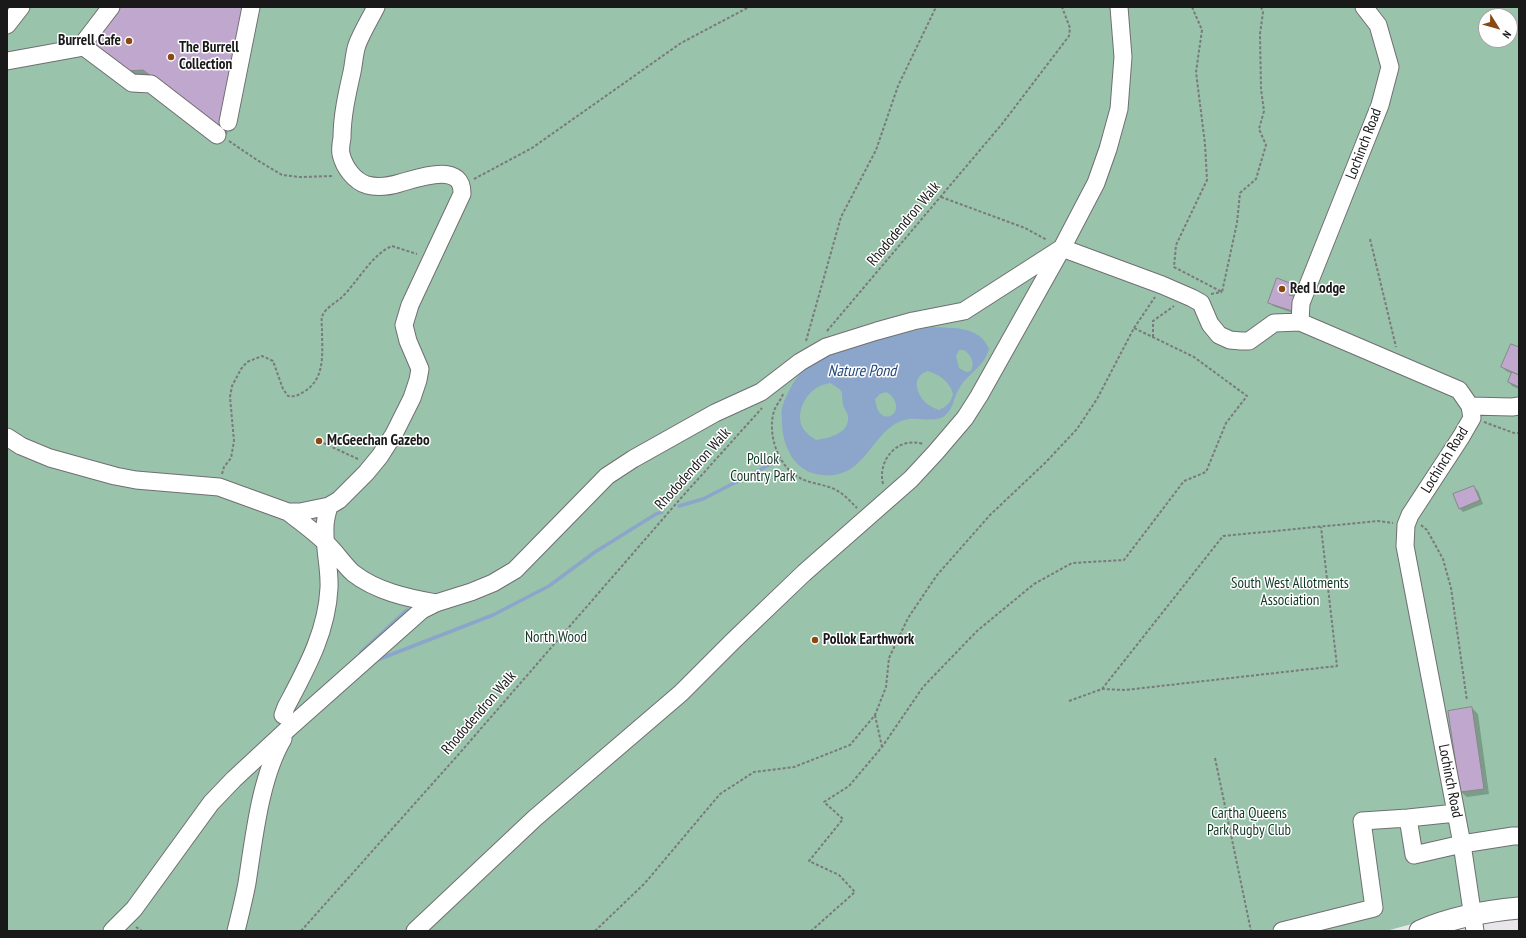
<!DOCTYPE html>
<style>
body{margin:0}
#map{position:relative;width:1526px;height:938px;overflow:hidden;background:#e8e6e9;font-family:"PT Sans Narrow",sans-serif}
canvas{display:block}
.frame{position:absolute;inset:0;border:8px solid #1a191a;pointer-events:none}
.north{position:absolute;left:1478px;top:8px;width:40px;height:40px;box-sizing:border-box;background:#fff;border:1px solid #a3a3a3;border-radius:50%;rotate:127deg;font-size:11px;font-weight:700;line-height:16px;text-align:center;color:#1a191a}
.north::after{content:'';display:block;margin:auto;width:14px;height:18px;background:#894911;clip-path:polygon(50% 0,100% 100%,50% 72%,0 100%)}
</style>
<div id="map">
<canvas width="1526" height="938"></canvas>
<div class="frame"></div>
<div class="north">N</div>
</div>
<script>
const ctx = document.querySelector('canvas').getContext('2d');
ctx.lineJoin = 'round';
function paint(path, color) {
  ctx.fillStyle = color;
  ctx.fill(path, 'evenodd');
}
function strokePath(path, color, width, dash) {
  ctx.strokeStyle = color;
  ctx.lineWidth = width;
  ctx.lineCap = dash ? 'butt' : 'round';
  ctx.setLineDash(dash || []);
  ctx.stroke(path);
}
function write(font, color, halo, rows, align = 'center') {
  ctx.font = font + ' "PT Sans Narrow",sans-serif';
  ctx.lineWidth = 3;
  ctx.setLineDash([]);
  ctx.textBaseline = 'middle';
  ctx.strokeStyle = halo;
  ctx.fillStyle = color;
  for (const [text, x, y, turn = 0] of rows) {
    ctx.save();
    ctx.translate(x, y);
    ctx.rotate((+turn || 0) * Math.PI / 180);
    ctx.textAlign = isNaN(turn) ? turn : align;
    if (halo) ctx.strokeText(text, 0, 0);
    ctx.fillText(text, 0, 0);
    ctx.restore();
  }
}
const green = new Path2D(`
 M7 7H1519V904H1486L1386 931H7ZM1486 16H1510V40H1486Z`);
const water = new Path2D(`
 M933 327C953 328 980 326 989 349 983 369 968 372 959 389 953 398 954 410 943 417 931 423 916 416 904 420 874 429 867 471 834 475 800 479 783 453 782 423 782 418 781 412 782 408 787 391 798 373 811 362 818 357 847 346 856 343 862 341 870 342 877 340 896 336 913 330 933 327ZM959 350H964C971 355 975 363 971 371L966 372 959 368 956 356ZM928 371C940 375 950 382 953 394 950 404 947 406 939 410 934 408 929 406 925 402 915 391 912 376 928 371ZM830 383C845 392 841 389 843 405 844 409 847 412 848 416 850 434 828 438 816 440 812 437 807 434 804 430 794 415 805 394 818 387 821 385 826 384 830 383ZM886 392 891 395C893 398 896 402 896 406 897 415 887 420 881 414 877 411 876 404 875 399L880 394Z`);
const shadow = new Path2D(`
 M121 7H252L227 135 152 77 137 79 101 51Z
 M1277 280 1292 285 1296 288 1293 297 1296 314 1273 306 1270 302Z
 M1519 349V389L1512 386 1509 382 1513 374 1506 371 1502 367Z
 M1474 487 1478 491 1483 504 1463 512 1459 508Z
 M1472 708 1478 714 1489 794 1467 797 1461 792Z`);
const stream = new Path2D(`
 M679 506 703 499 779 460
 M361 652 407 610
 M377 660 493 615 549 586 595 552 656 514 662 512`);
const building = new Path2D(`
 M120 7H243L219 128 143 70 128 71 92 44Z
 M1277 278 1292 284 1289 295 1297 297 1292 311 1268 303Z
 M1511 344 1519 347V375L1501 367Z
 M1512 372 1519 375V387L1508 382Z
 M1474 486 1480 500 1459 509 1453 494Z
 M1472 707 1484 789 1460 792 1448 711Z`);
const path = new Path2D(`
 M1192 7 1202 30 1196 72 1205 144 1207 180 1176 245 1174 267 1222 292 1237 223 1240 193 1256 179 1266 145 1259 129 1264 111 1261 89 1260 34 1263 12 1261 7
 M229 141 257 160 282 175 300 177 334 176
 M474 179 532 148 681 43 749 7
 M941 197 1025 228 1047 240
 M1370 239 1396 347
 M1211 294 1222 292
 M1134 328 1155 297
 M827 331 1002 124 1069 36 1070 28 1062 7
 M1153 337V321L1174 306
 M806 341 841 217 876 150 898 86 936 7
 M783 394C781 400 776 405 774 411 767 434 778 467 800 478 811 484 825 484 836 490 844 494 850 501 857 508
 M1484 422 1514 433H1519
 M319 441 358 459
 M222 474 224 467 231 458 234 441 230 397 232 386 241 369 247 362 262 356 273 361 283 389 288 396C295 397 299 395 305 391 326 378 322 351 322 330 322 326 321 321 322 317 324 309 335 303 341 298 357 283 372 254 392 246L417 254
 M883 484C877 460 898 436 923 444
 M1421 525 1427 530 1443 559 1451 588 1467 701
 M1102 689 1223 536 1378 521 1393 523
 M1069 701 1102 689 1125 690 1337 666 1321 527
 M875 715 882 747
 M1215 758 1251 931
 M136 927 142 931
 M301 931 458 755 681 498 762 408
 M595 931 645 883 720 794 754 772 794 767 850 745 875 715 886 687 889 658 908 618 937 575 990 515 1046 462 1077 429 1097 399 1134 328 1194 357 1247 396 1226 423 1206 472 1184 481 1124 560 1072 563 1034 584 977 631 923 687 882 747 849 786 824 802 843 819 809 861 839 875 855 892 811 931`);
const minor = new Path2D(`
 M1364 7 1378 25 1390 67 1380 105 1301 303 1300 322 1459 390 1470 406 1472 418 1461 437 1410 515 1406 525 1405 546 1462 844 1475 931
 M7 25 21 7
 M84 47 85 41 111 7
 M7 61 84 47 132 83 151 84 217 135
 M228 122 251 7
 M1470 406 1512 407 1519 406
 M7 437 21 446 50 458 115 476 136 480 219 487 288 512H300L329 506
 M288 512C301 522 315 532 326 543 336 552 343 564 353 573 376 591 407 598 436 603
 M283 715 286 707C306 669 327 632 329 588 330 568 324 548 325 527 325 520 327 513 329 506L339 500 366 473 380 456 394 434 412 398 418 380 420 369 408 341 404 325 410 305 462 194C463 161 418 178 400 183 390 186 378 188 367 185 354 181 344 167 341 154 340 149 341 143 342 138 342 116 347 94 352 72 354 63 354 54 357 45 362 32 370 19 376 7
 M1408 818 1456 813
 M112 931 134 909 211 803 234 779 289 728 422 610 436 603 471 592 493 583 515 570 607 476 633 459 715 413 761 392 800 362 826 347 877 331 913 321 964 311 1062 248 1162 285 1192 298 1201 303 1210 324 1219 335 1230 340 1241 341H1249L1274 323 1300 322
 M236 931C240 915 244 899 247 883 254 838 260 778 283 739
 M415 931 535 818 681 693 733 641 804 573 911 479 936 452 965 418 979 396 1062 248 1096 183 1108 149 1119 109 1123 57 1119 7
 M1282 931 1374 908 1362 821 1408 818 1414 855 1462 844 1513 836H1519`);
const major = new Path2D(`
 M1420 931C1452 917 1485 911 1519 908`);
const markers = [
 [129,41,4,"#894911"],
 [171,57,4,"#894911"],
 [1282,289,4,"#894911"],
 [319,441,4,"#894911"],
 [815,640,4,"#894911"]
];
const poiNames = [
 ["Burrell Cafe",121,41,"right"],
 ["The Burrell",179,48],
 ["Collection",179,65],
 ["Red Lodge",1290,289],
 ["McGeechan Gazebo",327,441],
 ["Pollok Earthwork",823,640]
];
const streetNames = [
 ["Lochinch Road",1364,144,-69],
 ["Rhododendron Walk",904,224,-50],
 ["Lochinch Road",1445,460,-58],
 ["Rhododendron Walk",693,469,-48],
 ["Rhododendron Walk",479,713,-49],
 ["Lochinch Road",1450,781,79]
];
const parkNames = [
 ["Pollok",763,460],
 ["Country Park",763,477],
 ["South West Allotments",1290,584],
 ["Association",1290,601],
 ["North Wood",556,638],
 ["Cartha Queens",1249,814],
 ["Park Rugby Club",1249,831]
];
const waterNames = [
 ["Nature Pond",862,371]
];
paint(green, '#99c4ab');
paint(water, '#8ca5ca');
paint(shadow, '#0003');
strokePath(stream, '#8ca5ca', 3.5);
paint(building, '#c0a7ce');
strokePath(building, '#89878a', 1);
strokePath(minor, '#706e71', 19);
strokePath(major, '#706e71', 23);
strokePath(path, '#7a797b', 2, [3, 2]);
strokePath(minor, '#fff', 17);
strokePath(major, '#fff', 21);
for (const [x, y, r, color] of markers) {
  const dot = new Path2D();
  dot.arc(x, y, r, 0, 2 * Math.PI);
  ctx.fillStyle = color;
  ctx.fill(dot);
  strokePath(dot, '#fff', 1.5);
}
write('bold 15px', '#1a191a', '#fff', poiNames, 'left');
write('15px', '#1a191a', '#fff', streetNames);
write('15px', '#103624', '#fff', parkNames);
write('italic 16px', '#264878', '#fff', waterNames);
</script>
